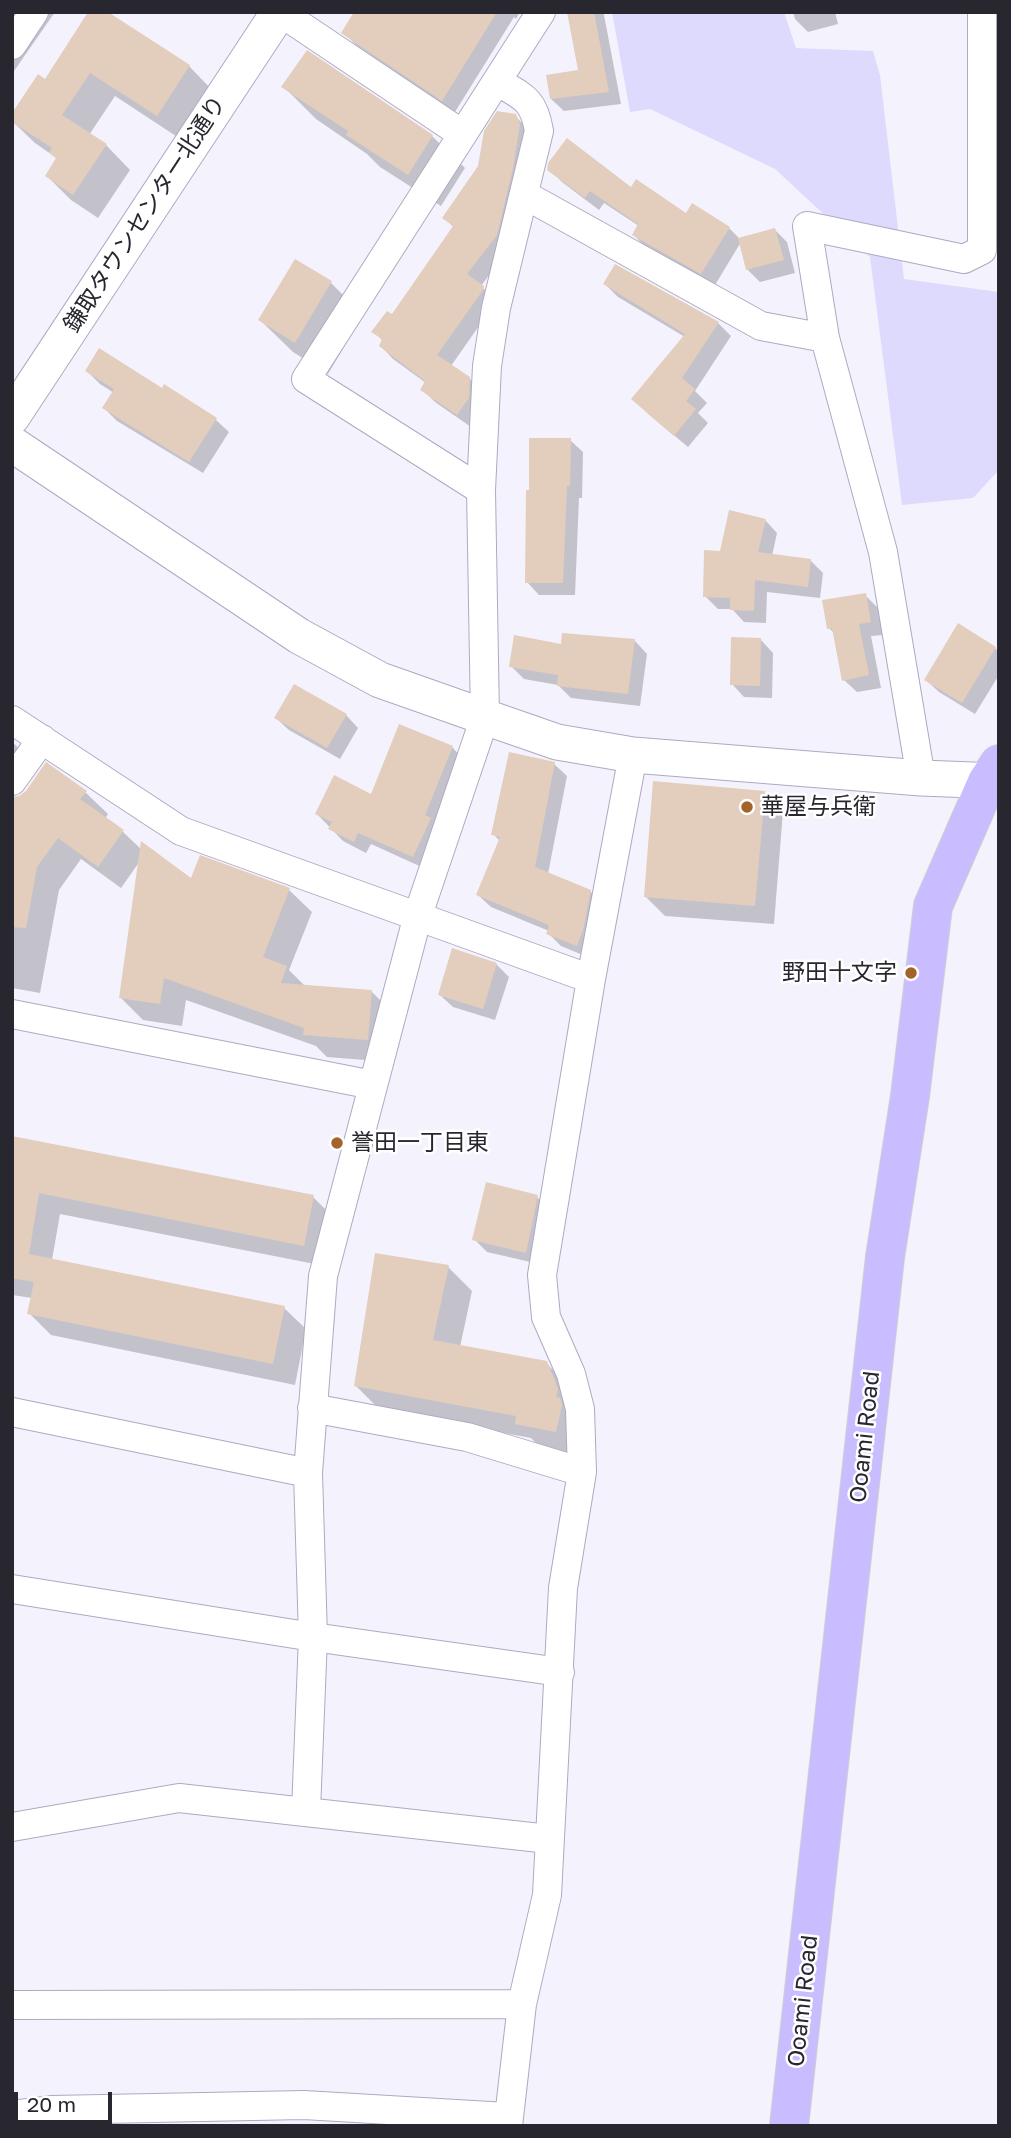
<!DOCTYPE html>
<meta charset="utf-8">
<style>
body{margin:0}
#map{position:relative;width:1011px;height:2138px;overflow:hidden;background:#f4f3fd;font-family:"Golos Text",sans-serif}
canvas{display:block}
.frame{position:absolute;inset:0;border:14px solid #282730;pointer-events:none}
.scale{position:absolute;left:14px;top:2092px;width:98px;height:32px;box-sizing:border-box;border:4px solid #282730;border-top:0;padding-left:9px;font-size:21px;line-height:24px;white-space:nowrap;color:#282730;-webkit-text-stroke:5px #fff;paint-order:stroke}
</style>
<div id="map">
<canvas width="1011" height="2138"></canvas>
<div class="frame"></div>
<div class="scale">20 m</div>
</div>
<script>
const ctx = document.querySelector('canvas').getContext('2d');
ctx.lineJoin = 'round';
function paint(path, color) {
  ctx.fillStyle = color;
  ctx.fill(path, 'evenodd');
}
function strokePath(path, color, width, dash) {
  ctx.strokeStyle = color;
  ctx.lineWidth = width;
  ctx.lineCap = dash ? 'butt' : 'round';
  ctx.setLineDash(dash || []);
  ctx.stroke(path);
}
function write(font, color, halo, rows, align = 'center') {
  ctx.font = font + ' "Golos Text","Noto Sans JP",sans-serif';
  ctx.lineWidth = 5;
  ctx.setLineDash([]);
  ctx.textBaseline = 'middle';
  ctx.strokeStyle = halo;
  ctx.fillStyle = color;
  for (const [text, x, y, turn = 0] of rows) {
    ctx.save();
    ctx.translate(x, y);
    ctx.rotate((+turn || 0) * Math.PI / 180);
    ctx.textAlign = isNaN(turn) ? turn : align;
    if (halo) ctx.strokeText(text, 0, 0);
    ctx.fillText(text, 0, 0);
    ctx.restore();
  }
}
const green = new Path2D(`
 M612 12H784L796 48 873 51 880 75 904 279 999 292V470L973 498 902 505 870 257 775 169 650 109 630 112Z`);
const shadow = new Path2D(`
 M12 12H55L12 74Z
 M90 12 189 66 213 91 182 140 115 96 89 135 106 145 130 170 98 218 71 200 47 176 58 159 35 143 12 121 46 82Z
 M356 12H520L516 19 514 17 455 112 356 45 343 32Z
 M569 12H602L604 15 621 104 564 111 551 99 580 72Z
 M793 12H835L838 24 808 32 795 19Z
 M284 87 432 136 465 168 441 206 380 167 367 154 316 119Z
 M515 116 528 129 509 248 481 286 496 301 495 303 451 366 469 378 482 391 471 427 435 402 422 389 426 383 393 359 381 346 383 341 374 332 392 316 454 228 444 217Z
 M549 169 631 189 686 215 729 228 740 239 775 230 787 242 795 273 760 282 747 269 741 242 715 285 646 248 634 235 639 226 604 203 599 210 562 182Z
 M331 283 363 315 328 374 293 352 260 320Z
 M605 284 718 323 731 336 695 391 707 403 698 413 708 423 688 447 646 412 685 337 618 297Z
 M87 371 162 390 164 386 216 420 229 432 203 473 117 421 104 408 114 393 100 384Z
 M570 440 583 452 582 498H579L575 595H539L527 582 531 491Z
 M765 520 777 533 772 556 810 560 823 573 820 598 767 592 766 623 744 622 732 609H718L705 596 722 552Z
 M865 595 878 608 883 635 871 636 881 688 857 692 844 680 835 634 829 628Z
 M761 640 773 653 772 698 744 697 732 684Z
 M635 641 647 654 640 706 571 698 558 685 524 679 511 666 562 646Z
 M995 648 999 652V675L975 714 939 692 926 680Z
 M346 715 358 728 340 759 289 730 276 718Z
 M12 742 30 758 12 782Z
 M452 747 464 760 426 869 371 844 366 853 343 841 317 814 372 796Z
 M554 764 567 776 548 874 590 891 603 904 590 958 561 946 548 933 549 931 491 907 478 895 500 841 493 834Z
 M85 792 108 814 105 819 123 832 142 850 192 880 201 858 289 890 312 912 289 970 306 987 372 992 394 1014 390 1062 327 1057 316 1046 186 1000 182 1026 143 1020 120 997 140 861 121 888 81 859 59 890 40 993 12 988V829Z
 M764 792 783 811 774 924 665 916 646 897Z
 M496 964 509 977 495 1020 453 1007 440 995Z
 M12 1137 313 1197 334 1218 325 1266 60 1214 52 1260 284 1308 306 1329 295 1385 51 1335 29 1313 32 1298 12 1295Z
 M537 1197 550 1210 539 1264 487 1252 474 1239Z
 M448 1267 472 1291 460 1347 546 1363 571 1388 580 1455 541 1448 531 1438 380 1410 356 1386Z`);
const building = new Path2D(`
 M88 12H108L190 65 157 116 90 73 62 115 107 144 73 195 45 176 56 158 49 153 52 148 12 122V113L38 74 45 79Z
 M354 12H497L442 101 341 33Z
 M567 12H594L609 92 550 99 546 75 578 70Z
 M307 50 433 135 408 175 346 135 348 131 281 87Z
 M497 111 516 114 520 124 513 168 497 235 467 274 484 286 483 290 437 355 470 377 469 398 457 415 420 390 425 381 379 346 382 339 371 332 387 311 392 314 453 226 442 218 478 166 484 131Z
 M567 138 631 187 636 179 686 213 692 203 730 227 701 274 632 235 638 224 590 191 585 198 547 170 548 163Z
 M775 228 784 260 746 270 738 238Z
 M295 259 332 281 295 343 258 320Z
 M615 264 719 322 682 378 695 389 686 401 696 409 674 436 631 399 685 334 603 284Z
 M99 348 162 388 164 384 217 418 189 462 102 408 114 389 85 371Z
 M529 438H571L570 486H567L563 583H525L526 490H529Z
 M729 510 766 519 758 552 811 559 808 587 755 580 754 611 730 610V598L703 597 704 550 720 551Z
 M866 593 871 622 859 624 869 675 842 681 832 628 827 629 822 600Z
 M958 623 996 647 962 703 924 680Z
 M562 633 635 639 628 694 557 686 558 675 509 667 514 635 561 644Z
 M731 637 761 638 760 686 730 685Z
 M294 684 347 714 327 748 274 718Z
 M399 724 453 746 425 815 431 818 413 857 358 833 354 842 328 829 332 822 315 814 334 775 371 794Z
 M509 752 555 762 535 867 591 890 583 930 577 946 546 934 549 925 476 895 500 837 491 835Z
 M46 762 87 791 80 799 124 830 98 867 58 838 37 867 26 928 12 927V797L19 796 26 791Z
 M653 781 765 791 755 906 644 897Z
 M141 841 191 878 200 855 290 888 263 957 287 966 281 983 372 990 368 1040 303 1035 304 1028 164 978 160 1004 119 998Z
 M452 948 497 963 483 1009 438 995Z
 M12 1136 314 1195 304 1246 39 1193 29 1254 285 1306 273 1364 27 1314 34 1282 12 1278Z
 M486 1182 538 1195 526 1253 472 1240Z
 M375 1253 449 1265 433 1340 547 1361 558 1389 556 1397 560 1398 562 1405 556 1432 515 1424 516 1416 354 1386Z`);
const minor = new Path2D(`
 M280 12 462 134
 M12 45 34 12
 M525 195 761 326 825 338
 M481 490 306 379 541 12
 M12 720 181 831 591 979
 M921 778 883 552 825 338 807 226 964 259 982 250V12
 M12 781 42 739
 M12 1014 373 1085
 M312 1408 467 1437 582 1472
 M12 1412 308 1473
 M12 1589 313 1637 560 1672
 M306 1811 313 1637 308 1473 323 1276 418 915 485 717 481 490 487 366 496 308 539 131C534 100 524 97 498 82
 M12 1827 179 1798 549 1839
 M12 2005 522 2004
 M12 2115 52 2110 304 2105 507 2117
 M508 2126 522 2004 547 1895 563 1588 582 1472 580 1409 571 1374 546 1317 542 1275 591 979 633 755`);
const tertiary = new Path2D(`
 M12 417 279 12
 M12 444 299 636 380 680 485 717 557 742 633 755 921 778 999 781`);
const primary = new Path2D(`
 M789 2126 885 1257 910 1096 933 906 987 782 999 764`);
const markers = [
 [747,807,7,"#a2642a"],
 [911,973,7,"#a2642a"],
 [337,1143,7,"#a2642a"]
];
const streetNames = [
 ["鎌取タウンセンター北通り",145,214,-57],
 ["Ooami Road",865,1437,-84],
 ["Ooami Road",803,2001,-84]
];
const poiNames = [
 ["華屋与兵衛",761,807],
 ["野田十文字",897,973,"right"],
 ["誉田一丁目東",351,1143]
];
paint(green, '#dedafd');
paint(shadow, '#0003');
paint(building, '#e3cdbd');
strokePath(minor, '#adaac1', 30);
strokePath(tertiary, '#adaac1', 37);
strokePath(primary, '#d0cfd1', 40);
strokePath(minor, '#fff', 28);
strokePath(tertiary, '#fff', 35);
strokePath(primary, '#c9bcff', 38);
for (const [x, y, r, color] of markers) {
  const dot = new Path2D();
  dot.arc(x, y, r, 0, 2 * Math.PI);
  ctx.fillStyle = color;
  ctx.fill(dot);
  strokePath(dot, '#fff', 2.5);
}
write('23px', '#282730', '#fff', streetNames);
write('23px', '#282730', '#fff', poiNames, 'left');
</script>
